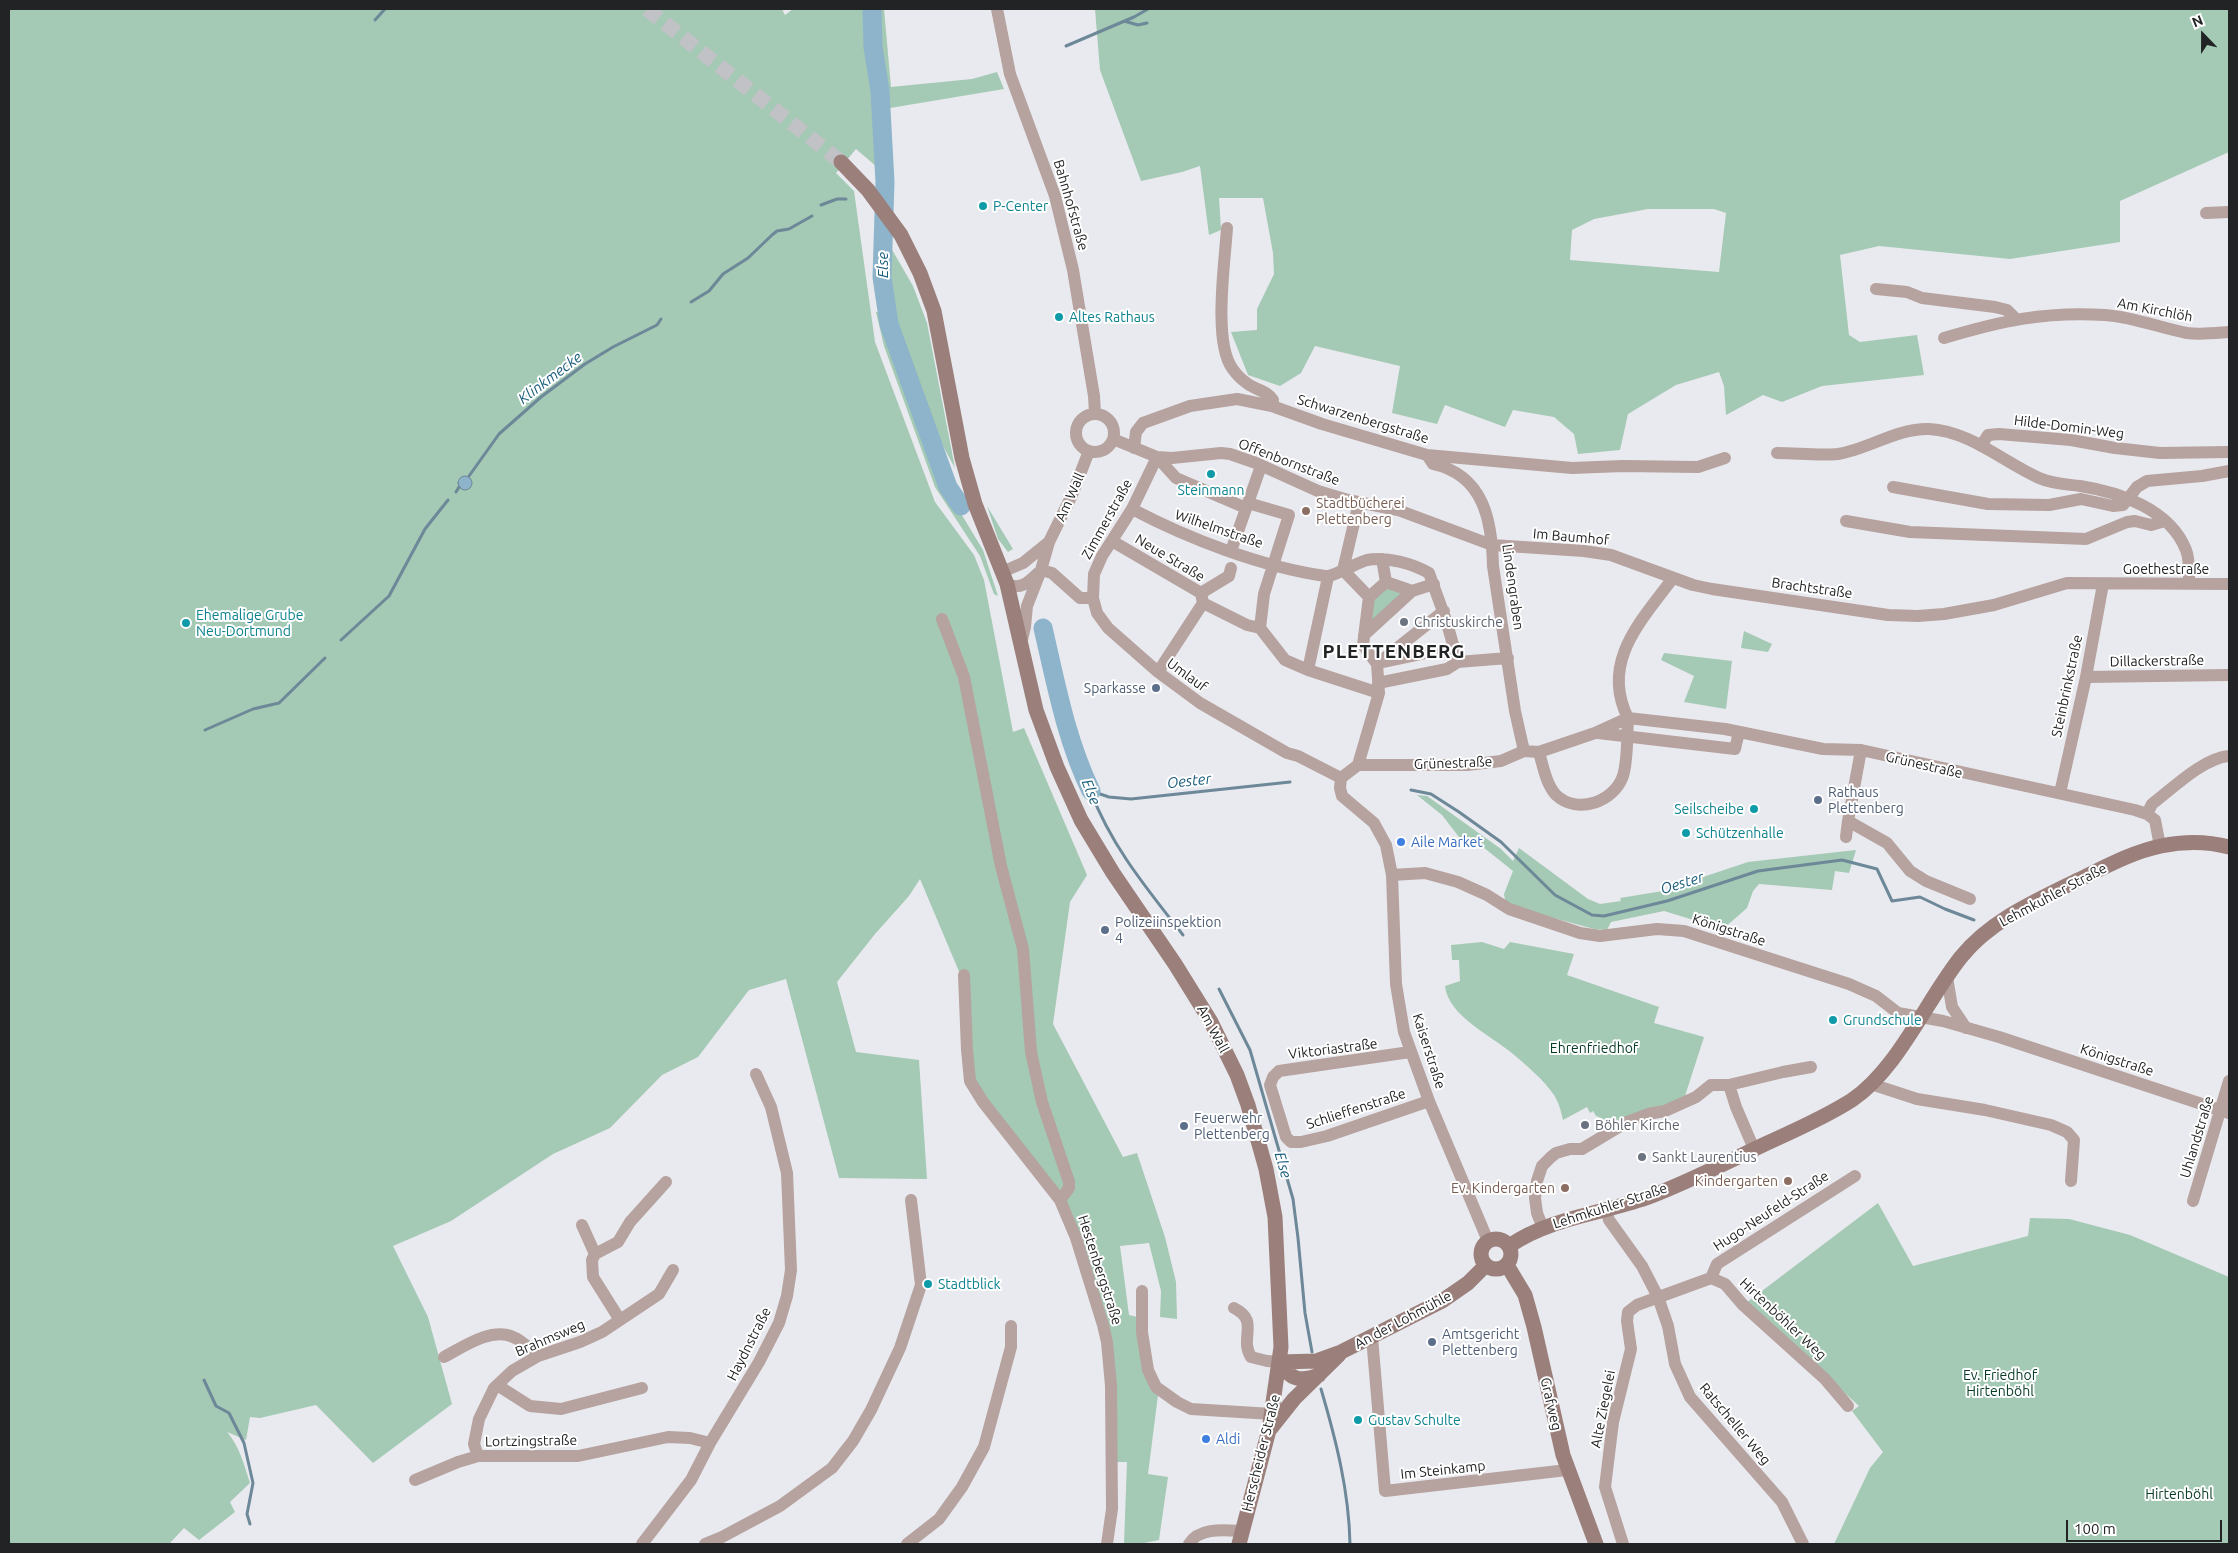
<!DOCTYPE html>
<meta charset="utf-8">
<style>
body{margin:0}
#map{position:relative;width:2238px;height:1553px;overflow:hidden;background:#e9eaef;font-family:Ubuntu,sans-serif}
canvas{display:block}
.frame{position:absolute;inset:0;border:10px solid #222324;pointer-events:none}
.north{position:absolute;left:2178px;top:10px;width:50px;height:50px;-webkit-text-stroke:4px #fff;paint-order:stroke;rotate:338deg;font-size:14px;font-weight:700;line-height:20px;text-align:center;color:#222324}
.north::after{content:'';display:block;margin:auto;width:18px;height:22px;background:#222324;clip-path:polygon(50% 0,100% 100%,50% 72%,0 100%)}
.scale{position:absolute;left:2066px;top:1520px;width:156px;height:22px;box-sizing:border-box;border:2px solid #222324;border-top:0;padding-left:6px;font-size:15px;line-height:18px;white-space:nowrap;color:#222324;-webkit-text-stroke:4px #fff;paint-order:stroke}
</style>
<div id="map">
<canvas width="2238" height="1553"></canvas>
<div class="frame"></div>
<div class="north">N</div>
<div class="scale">100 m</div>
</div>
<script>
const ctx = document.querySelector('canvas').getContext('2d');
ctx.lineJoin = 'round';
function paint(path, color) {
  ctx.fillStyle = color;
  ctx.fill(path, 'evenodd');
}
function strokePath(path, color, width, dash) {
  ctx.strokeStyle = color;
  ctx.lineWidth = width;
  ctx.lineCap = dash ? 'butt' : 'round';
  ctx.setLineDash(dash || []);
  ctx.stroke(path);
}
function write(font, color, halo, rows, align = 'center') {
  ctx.font = font + ' Ubuntu,sans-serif';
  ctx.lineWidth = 4;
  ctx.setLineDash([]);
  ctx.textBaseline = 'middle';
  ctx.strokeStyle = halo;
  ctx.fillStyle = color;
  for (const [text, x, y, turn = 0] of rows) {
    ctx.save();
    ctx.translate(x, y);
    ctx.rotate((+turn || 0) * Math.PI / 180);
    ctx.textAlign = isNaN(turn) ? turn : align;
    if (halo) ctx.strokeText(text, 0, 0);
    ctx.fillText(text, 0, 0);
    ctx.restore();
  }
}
const green = new Path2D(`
 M9 9H782L785 15 793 9H884L891 87 972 79 997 72 1004 89 890 108 891 179 856 149 836 173 854 191 875 342 935 502 974 555 984 580 1013 732 1024 728 1087 875 1070 902 1053 1024 1123 1157 1137 1153 1165 1237 1176 1282 1177 1319 1160 1317 1161 1291 1149 1243 1120 1246 1129 1315 1137 1317 1158 1395 1148 1474 1168 1477 1159 1540 1139 1544H1124L1127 1462H1110L1107 1342 1060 1200 970 1081 966 988 920 879 909 896 875 934 837 982 856 1052 919 1060 927 1179 839 1178 786 979 749 990 698 1057 662 1075 610 1128 553 1154 451 1221 393 1246 428 1317 452 1404 373 1463 316 1405 260 1418 250 1417 246 1440 227 1432C240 1447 244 1465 250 1483L230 1502 235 1512 199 1540 184 1528 169 1544H9Z
 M1095 9H2229V152L2120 201V242L2010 259 1879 246 1840 255 1849 335 1860 342 1917 335 1924 375 1822 386 1782 402 1763 395 1726 415 1724 386 1719 372 1676 385 1628 414 1620 450 1578 454 1574 434 1554 417 1513 410 1505 427 1445 405 1437 424 1392 413 1400 366 1315 346 1301 373 1280 386 1248 375 1231 332 1257 330V309L1274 274 1273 253 1263 198H1219L1221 230 1209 235 1200 166 1182 172 1141 181 1100 70ZM1648 209H1714L1726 213 1719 272 1570 260 1572 230 1594 219Z
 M887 241 913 286 927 323 955 468 925 413 898 332Z
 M876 312H879L882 330 931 464 983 550 998 596 994 594 980 556 935 487 884 346Z
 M987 506 1013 549 1008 552 998 539Z
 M1386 582 1412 591 1364 635 1369 597Z
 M1744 631 1772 644 1768 652 1741 648Z
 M1664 653 1732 661 1726 709 1684 702 1694 676 1661 660Z
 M1417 795 1427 796 1501 849 1513 861 1519 848 1588 899 1600 904 1621 901 1620 898 1681 888 1700 878 1748 862 1856 850 1849 873 1835 871 1832 890 1759 884 1753 891 1747 908 1723 929 1664 911 1611 922 1607 930 1594 929 1506 905 1504 894 1513 871 1483 847 1459 837 1442 815Z
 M1482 942 1504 949 1510 942 1574 954 1567 975 1659 1007 1654 1023 1704 1037 1684 1099 1605 1131 1601 1118 1596 1116 1593 1111 1590 1113 1587 1107 1563 1120C1561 1111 1559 1103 1554 1095 1544 1080 1527 1066 1513 1054 1492 1036 1448 1016 1445 986L1460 981 1459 960H1452L1451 945Z
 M1878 1203 1913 1266 2028 1236 2030 1218 2069 1219 2130 1235 2229 1277V1544H1834L1870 1468 1883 1452 1852 1411 1859 1406 1746 1303Z`);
const water = new Path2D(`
 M458 483a7 7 0 1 1 14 0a7 7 0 1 1-14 0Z`);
const stream = new Path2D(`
 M375 20 385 9
 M1124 21 1138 25 1147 23
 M1066 46 1134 17 1148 9
 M821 205 837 199H846
 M691 302 709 291 723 274 748 258 772 235 777 231 789 229 812 216
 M469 476 499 434 541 397 585 364 613 347 657 325 661 319
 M456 492 459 487
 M341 640 389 596 425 529 448 500
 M205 730 253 709 279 703 325 658
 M1411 790 1431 794 1459 812 1501 842 1555 895 1592 915 1604 916 1667 901 1758 871 1842 860 1877 869 1892 901 1920 897 1945 909 1974 920
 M1091 791 1109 797 1131 799 1290 782
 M1091 792C1111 846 1148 890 1183 935
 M1219 989 1250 1050 1293 1199 1298 1238 1305 1313 1312 1352
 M204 1380 216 1406 229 1413 244 1443 253 1483 247 1514 250 1524
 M1321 1389C1336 1440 1349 1491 1350 1544`);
const river = new Path2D(`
 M872 9 873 47 880 91 885 182 882 277 889 324 948 487 961 506
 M1043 628C1056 684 1066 739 1091 791`);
const secondaryTunnel = new Path2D(`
 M647 9 841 162`);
const street = new Path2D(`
 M997 9 1010 74 1055 196 1073 270 1094 396 1095 414
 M2206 213 2229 212
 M1227 228C1225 261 1213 341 1232 368 1236 374 1242 380 1248 384 1256 390 1268 391 1273 400L1272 406
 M1876 289 1907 292 1922 298 1995 307 2007 310 2015 318
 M1944 338C2001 321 2045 311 2105 315 2134 317 2160 328 2187 333 2201 335 2216 333 2229 332
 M1076 433a19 19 0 1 1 38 0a19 19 0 1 1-38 0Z
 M1113 439 1157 457 1172 458 1221 453 1230 454 1256 463 1318 491 1348 500 1398 510 1492 545 1584 551 1611 555 1693 585 1712 589 1888 615 1918 616 1944 614 1994 605 2067 583 2229 584
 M1981 446 1988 435 1999 434 2071 440 2115 448 2160 453 2229 452
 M1134 448 1136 432 1143 423 1190 406 1237 399 1272 406 1322 424 1427 455 1572 468 1623 466 1698 467 1725 458
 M1777 453C1797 453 1818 456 1838 454 1869 449 1897 428 1929 429 1970 431 2003 462 2039 478 2053 484 2065 484 2080 486 2119 492 2170 509 2186 550 2190 560 2189 573 2189 583
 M1427 455 1433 464C1484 475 1492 521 1493 566L1515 711 1524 751
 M1157 457 1132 509 1102 556 1094 574 1093 598 1097 613 1108 628 1158 672 1200 703 1287 753 1298 756 1341 778
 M1157 457 1176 478 1246 508
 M1893 487 1988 504 2049 505 2081 499 2113 506 2123 505 2137 487 2147 481 2202 476 2229 471
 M1248 503 1261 466
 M1132 509C1189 539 1262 567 1325 576 1332 577 1340 571 1346 569 1353 566 1360 562 1367 560 1387 556 1413 564 1429 573L1446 620 1458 662
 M1846 521 1910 532 2086 539 2127 522 2135 521 2151 525 2165 521
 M1112 541 1201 593 1203 603
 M1231 551 1248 503 1289 515 1264 594 1260 628 1285 660 1308 670 1379 693
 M1382 559 1386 582
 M1041 570 1052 573 1080 598H1093
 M1343 570 1359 502
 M1343 570 1369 597
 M1002 572 1023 563 1049 542
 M1007 584C1020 590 1028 583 1038 573
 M1201 593 1229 576 1231 568
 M1203 603 1247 625 1260 628
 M942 619 964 677 1001 866 1023 949 1031 1052 1042 1102 1069 1182V1188L1060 1200
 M1364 635 1412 591
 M1021 644 1025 627 1027 606 1041 570 1049 542 1072 495 1089 451
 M1379 663 1454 647
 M1377 664 1363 645 1369 597 1386 582 1412 591 1434 584
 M1377 664 1444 611
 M1308 670 1328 577
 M1158 672 1203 603
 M2086 677 2229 675
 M1378 683 1447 669 1458 662 1508 658
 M1628 718C1600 662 1641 621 1673 578
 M1598 733 1735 749 1739 732
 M1861 750 1848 821 1887 843 1910 871 1926 881 1970 899
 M1539 752C1543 766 1546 784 1556 795 1577 815 1614 802 1623 776 1628 760 1627 735 1628 718
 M1358 765 1379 693 1377 664
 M1341 778 1358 765H1467L1501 761 1524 751 1539 752 1595 733 1628 718 1725 729 1823 749 1861 750 2135 810 2147 814 2155 820 2160 846
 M1341 778 1340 788 1342 796 1374 823 1386 845 1392 875 1396 984 1404 1032 1429 1101 1488 1241
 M2060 793 2086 677 2103 584
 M2147 814 2152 804C2172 789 2203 758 2229 756
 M1846 837 1848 821
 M1392 875 1425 873 1458 882 1487 895 1509 909 1580 933 1600 936 1657 929 1684 931 1849 984 1876 996 1898 1013 1943 1021 1999 1037 2229 1113
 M964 975 967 1050 970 1081 983 1102 1060 1200 1076 1238 1103 1325 1107 1342 1111 1386 1112 1509 1107 1544
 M1947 977 1952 1007 1966 1028
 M1410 1052 1279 1071 1273 1077 1270 1085 1286 1137 1291 1142H1301L1327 1136 1429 1101
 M1871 1084 1917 1099 1985 1110 2051 1125 2067 1132 2074 1140 2071 1181
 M1729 1085 1783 1072 1811 1067
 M2193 1201 2229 1081
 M1606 1209 1609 1220 1642 1266 1658 1297 1668 1326 1675 1364 1690 1397 1782 1502 1803 1544
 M582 1225 595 1254
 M1543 1228 1537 1213 1535 1198 1537 1181 1542 1166 1551 1157 1556 1153 1570 1149H1582L1627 1122 1648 1114 1665 1111 1696 1097 1711 1085H1729L1736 1107 1754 1149
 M1711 1278 1717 1264 1855 1176
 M1142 1291V1332L1148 1370 1156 1387 1177 1402 1191 1409 1272 1414
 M1234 1308C1260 1321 1239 1338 1251 1357L1267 1361 1280 1362
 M620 1320 593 1277 592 1260 595 1254 618 1242 630 1222 666 1182
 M1372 1337 1385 1491 1567 1470
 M444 1357C463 1347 491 1327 513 1337 522 1340 531 1350 538 1356
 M497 1385 530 1406 561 1409 642 1388
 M478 1456 474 1444 479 1419 494 1388 512 1371 538 1356 580 1342 602 1332 659 1294 673 1270
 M415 1480 458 1462 478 1456H578L668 1437 690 1438 710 1443
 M642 1544 691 1480 710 1443 759 1362 779 1323 787 1296 791 1270 787 1173 771 1107 756 1074
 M705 1544 722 1537 780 1506 832 1468 853 1441 871 1410 900 1348 921 1285 911 1200
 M907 1544 939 1519 962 1487 984 1447 1011 1347V1326
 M1189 1544C1199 1527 1224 1530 1242 1531
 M1623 1544 1605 1487 1613 1422 1631 1349 1627 1321 1628 1312 1637 1305 1711 1278 1725 1284 1743 1305 1825 1379 1848 1406`);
const secondary = new Path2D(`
 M841 162 868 190 901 235 920 273 934 311 962 458 975 504 1007 584 1036 710 1057 767 1081 820 1113 873 1175 964 1211 1022 1237 1075 1248 1105 1266 1169 1275 1217 1281 1347 1269 1430 1239 1544
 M1481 1254a15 15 0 1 1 30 0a15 15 0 1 1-30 0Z
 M1509 1246C1550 1218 1600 1214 1646 1198 1686 1183 1725 1163 1763 1145 1793 1131 1824 1118 1852 1100 1898 1069 1926 1001 1961 957 1991 920 2036 901 2078 880 2105 867 2132 852 2161 846 2185 841 2206 841 2229 847
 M1507 1265 1525 1295 1534 1327 1563 1455 1596 1544
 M1280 1362 1316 1361 1341 1352 1442 1301 1468 1283 1485 1266
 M1280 1362C1290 1380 1300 1382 1319 1375
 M1271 1428 1294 1399 1339 1355`);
const markers = [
 [983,206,5,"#0f9aa8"],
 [1059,317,5,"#0f9aa8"],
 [1211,474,5,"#0f9aa8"],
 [1306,511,5,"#8d6e63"],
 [1404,622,5,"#6b7280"],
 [186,623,5,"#0f9aa8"],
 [1156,688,5,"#5c6f8a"],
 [1818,800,5,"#5c6f8a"],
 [1754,809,5,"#0f9aa8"],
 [1686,833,5,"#0f9aa8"],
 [1401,842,5,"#3f7fe0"],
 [1105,930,5,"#5c6f8a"],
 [1833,1020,5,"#0f9aa8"],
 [1585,1125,5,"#6b7280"],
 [1184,1126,5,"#5c6f8a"],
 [1642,1157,5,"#6b7280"],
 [1788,1181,5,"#8d6e63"],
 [1565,1188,5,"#8d6e63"],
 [928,1284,5,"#0f9aa8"],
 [1432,1342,5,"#5c6f8a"],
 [1358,1420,5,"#0f9aa8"],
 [1206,1439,5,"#3f7fe0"]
];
const streetNames = [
 ["Bahnhofstraße",1071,205,74],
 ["Am Kirchlöh",2155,310,11],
 ["Schwarzenbergstraße",1363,419,17],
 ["Hilde-Domin-Weg",2069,427,7],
 ["Offenbornstraße",1289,462,21],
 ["Am Wall",1070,497,-66],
 ["Zimmerstraße",1107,519,-61],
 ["Wilhelmstraße",1219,529,19],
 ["Im Baumhof",1571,537,5],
 ["Neue Straße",1170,558,31],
 ["Goethestraße",2166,569],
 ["Lindengraben",1513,587,82],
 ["Brachtstraße",1812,588,8],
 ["Dillackerstraße",2157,661,-1],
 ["Umlauf",1187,675,36],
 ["Steinbrinkstraße",2067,686,-78],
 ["Grünestraße",1453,763,-2],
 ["Grünestraße",1924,765,13],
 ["Lehmkuhler Straße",2053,895,-28],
 ["Königstraße",1729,930,18],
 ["Am Wall",1213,1029,62],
 ["Viktoriastraße",1333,1049,-7],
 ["Kaiserstraße",1429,1051,72],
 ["Königstraße",2117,1060,18],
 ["Schlieffenstraße",1356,1109,-18],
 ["Uhlandstraße",2197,1137,-73],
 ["Lehmkuhler Straße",1610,1206,-18],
 ["Hugo-Neufeld-Straße",1771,1211,-33],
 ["Hestenbergstraße",1100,1270,72],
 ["Hirtenböhler Weg",1783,1319,43],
 ["An der Lohmühle",1403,1320,-28],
 ["Brahmsweg",550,1338,-23],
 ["Haydnstraße",749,1344,-63],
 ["Grafweg",1551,1404,77],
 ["Alte Ziegelei",1603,1409,-79],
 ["Ratscheller Weg",1735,1424,50],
 ["Lortzingstraße",531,1441,-1],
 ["Herscheider Straße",1261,1453,-76],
 ["Im Steinkamp",1443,1470,-6]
];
const cultureNames = [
 ["P-Center",993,206],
 ["Altes Rathaus",1069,317],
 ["Steinmann",1211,490,"center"],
 ["Ehemalige Grube",196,615],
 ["Neu-Dortmund",196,631],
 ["Seilscheibe",1744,809,"right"],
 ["Schützenhalle",1696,833],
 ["Grundschule",1843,1020],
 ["Stadtblick",938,1284],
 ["Gustav Schulte",1368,1420]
];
const educationNames = [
 ["Stadtbücherei",1316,503,"left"],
 ["Plettenberg",1316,519,"left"],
 ["Kindergarten",1778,1181],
 ["Ev. Kindergarten",1555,1188]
];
const worshipNames = [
 ["Christuskirche",1414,622],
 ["Böhler Kirche",1595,1125],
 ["Sankt Laurentius",1652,1157]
];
const serviceNames = [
 ["Sparkasse",1146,688,"right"],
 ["Rathaus",1828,792],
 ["Plettenberg",1828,808],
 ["Polizeiinspektion",1115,922],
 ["4",1115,938],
 ["Feuerwehr",1194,1118],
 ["Plettenberg",1194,1134],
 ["Amtsgericht",1442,1334],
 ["Plettenberg",1442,1350]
];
const shopNames = [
 ["Aile Market",1411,842],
 ["Aldi",1216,1439]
];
const parkNames = [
 ["Ehrenfriedhof",1594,1048],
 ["Ev. Friedhof",2000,1375],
 ["Hirtenböhl",2000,1391],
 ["Hirtenböhl",2179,1494]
];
const waterNames = [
 ["Else",883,265,-90],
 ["Klinkmecke",550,378,-37],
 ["Oester",1189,781,-6],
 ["Else",1091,792,68],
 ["Oester",1682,883,-17],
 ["Else",1283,1165,74]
];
const districtNames = [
 ["PLETTENBERG",1394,652]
];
paint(green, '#a4c9b4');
paint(water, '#8db4ca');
strokePath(water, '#6d8898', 1);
strokePath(stream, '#6d8898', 3);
strokePath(river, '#8db4ca', 19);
strokePath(secondaryTunnel, '#c1c2c6', 15, [15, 8]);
strokePath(street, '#b6a29f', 12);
strokePath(secondary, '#9b7f7b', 15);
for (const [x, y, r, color] of markers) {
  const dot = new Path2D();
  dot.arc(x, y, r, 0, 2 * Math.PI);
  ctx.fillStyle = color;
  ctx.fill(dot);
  strokePath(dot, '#fff', 2);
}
write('14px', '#222324', '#fff', streetNames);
write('14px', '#0d838f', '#fff', cultureNames, 'left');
write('14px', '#785e54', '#fff', educationNames, 'right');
write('14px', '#5b616d', '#fff', worshipNames, 'left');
write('14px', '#4e5e75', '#fff', serviceNames, 'left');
write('14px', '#366cbe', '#fff', shopNames, 'left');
write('14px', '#063b26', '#fff', parkNames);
write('italic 15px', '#1a5d7c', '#fff', waterNames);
ctx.letterSpacing = '1px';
write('bold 19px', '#222324', '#fff', districtNames);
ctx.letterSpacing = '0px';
</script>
